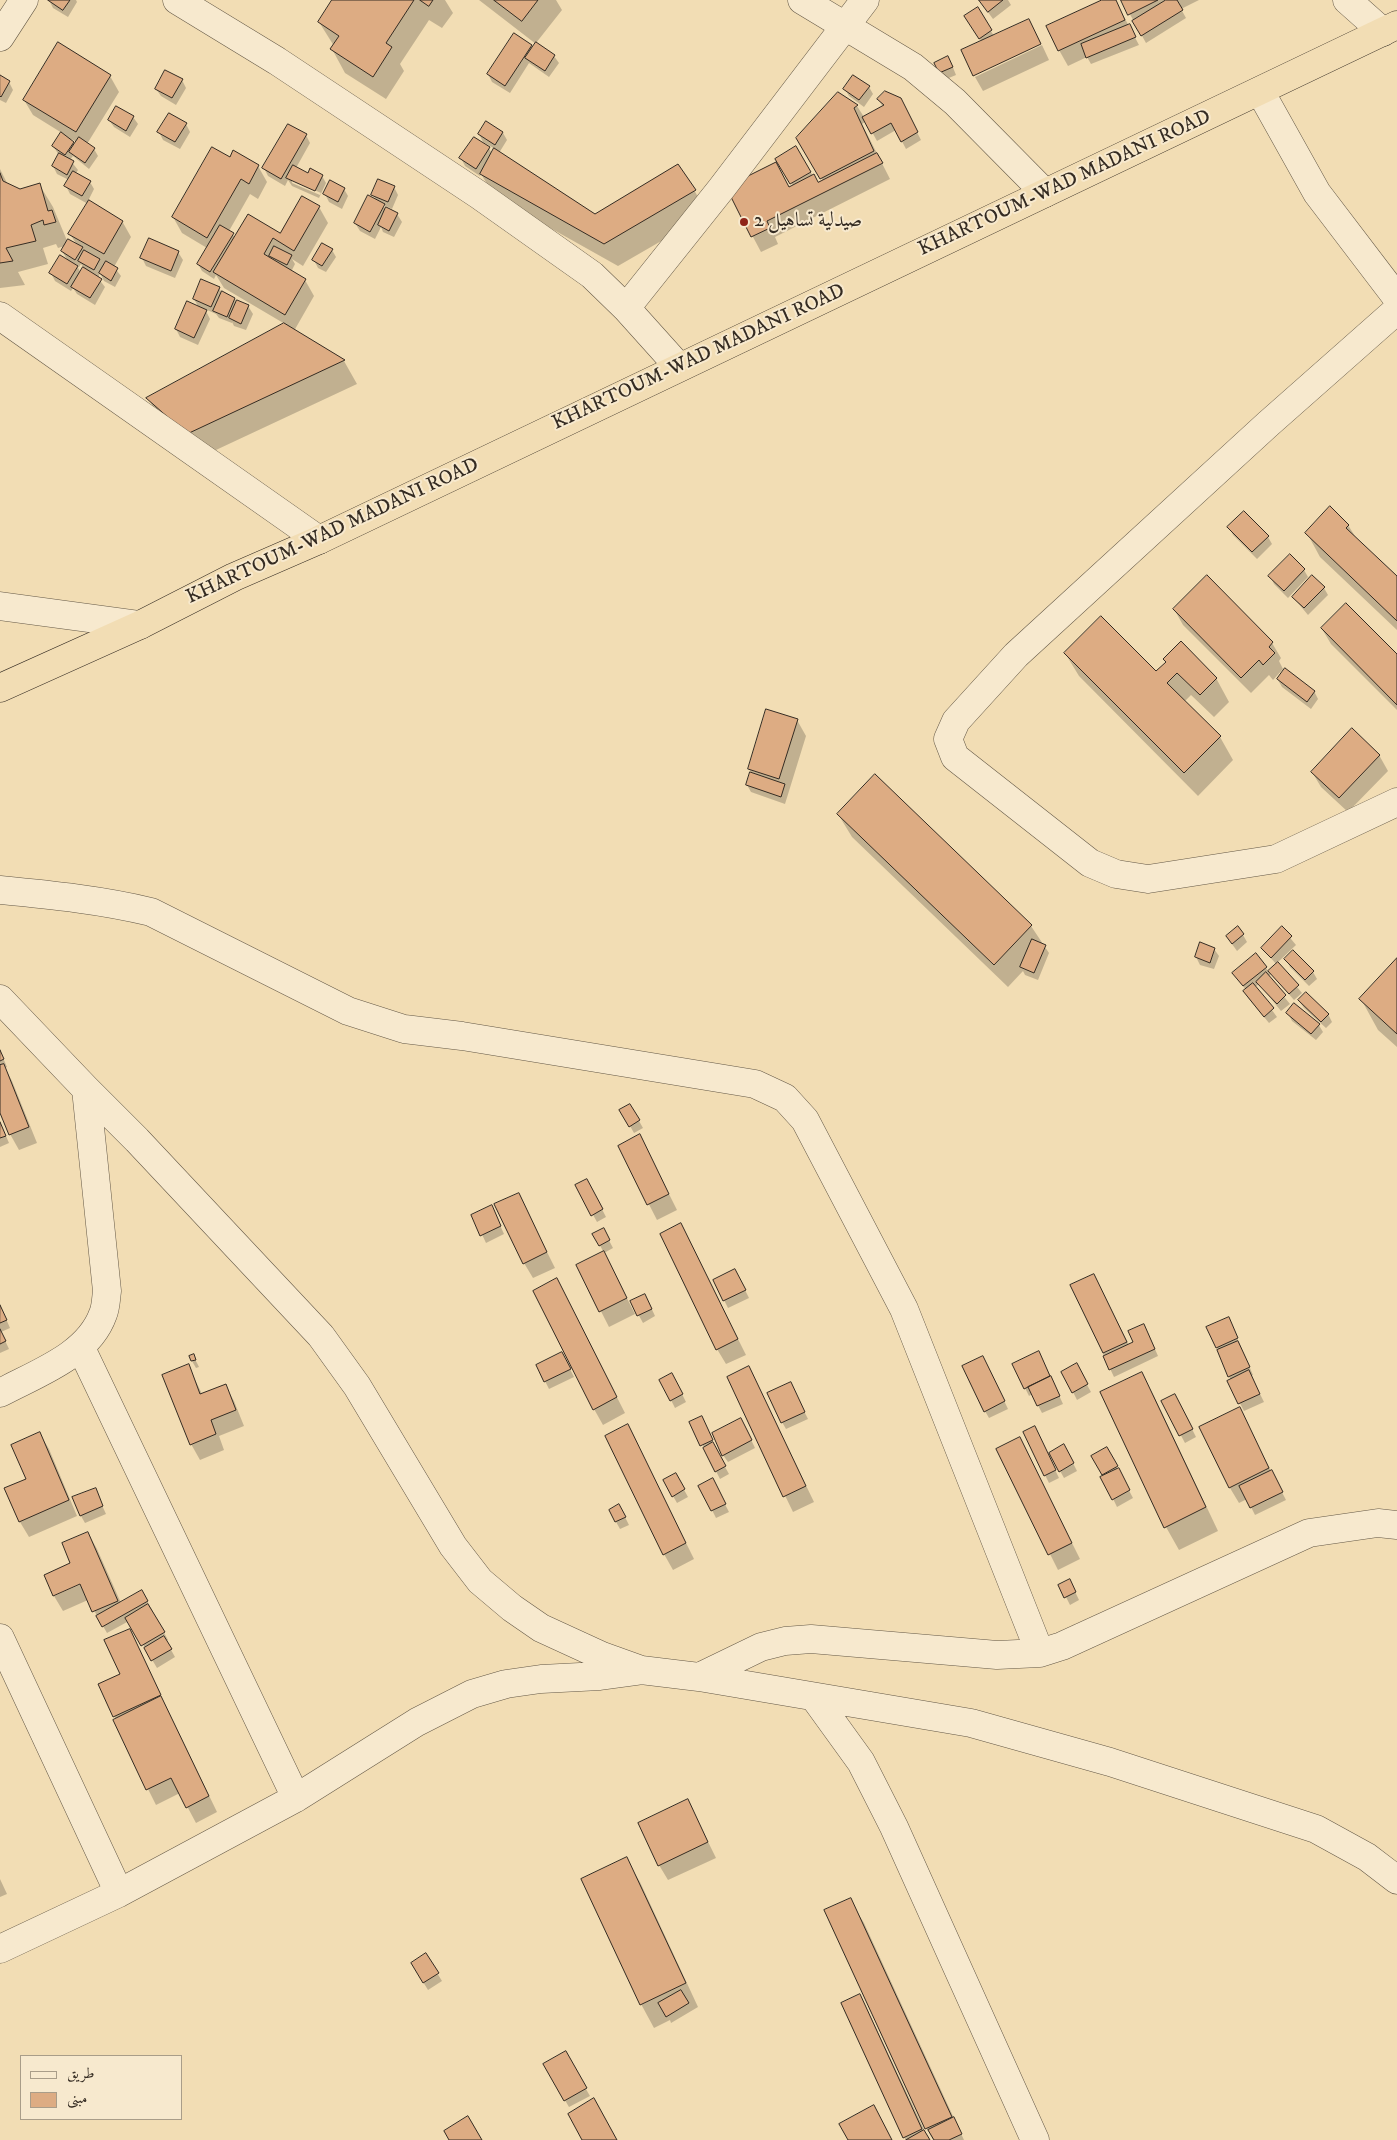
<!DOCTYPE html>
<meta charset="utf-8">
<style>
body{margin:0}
#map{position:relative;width:1397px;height:2140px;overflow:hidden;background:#f2ddb4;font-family:"IM FELL DW Pica",Amiri,serif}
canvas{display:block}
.legend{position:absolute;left:20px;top:2055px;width:162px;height:65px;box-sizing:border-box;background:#f7e9ce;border:1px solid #a99d89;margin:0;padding:6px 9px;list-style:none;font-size:15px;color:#342b22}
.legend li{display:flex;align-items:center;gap:10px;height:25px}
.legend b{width:25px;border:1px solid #a99d89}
</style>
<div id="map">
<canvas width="1397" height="2140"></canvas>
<ul class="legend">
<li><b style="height:6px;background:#f7e9ce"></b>طريق</li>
<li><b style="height:14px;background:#ddac83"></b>مبنى</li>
</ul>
</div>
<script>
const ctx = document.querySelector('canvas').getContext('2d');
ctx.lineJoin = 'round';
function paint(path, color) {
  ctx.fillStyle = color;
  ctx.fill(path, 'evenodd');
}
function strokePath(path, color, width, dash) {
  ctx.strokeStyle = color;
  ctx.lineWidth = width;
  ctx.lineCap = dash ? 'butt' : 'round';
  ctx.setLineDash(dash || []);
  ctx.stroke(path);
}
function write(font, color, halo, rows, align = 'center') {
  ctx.font = font + ' "IM FELL DW Pica",Amiri,serif';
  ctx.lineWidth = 4;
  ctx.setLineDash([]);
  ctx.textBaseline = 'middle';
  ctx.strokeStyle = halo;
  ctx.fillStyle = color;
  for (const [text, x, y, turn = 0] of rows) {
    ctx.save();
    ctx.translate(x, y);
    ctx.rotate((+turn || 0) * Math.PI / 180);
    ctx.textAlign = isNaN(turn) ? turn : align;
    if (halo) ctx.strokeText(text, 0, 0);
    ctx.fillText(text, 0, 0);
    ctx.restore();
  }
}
const shadow = new Path2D(`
 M49 0H76L77 2 68 17 53 8Z
 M333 0H445L453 13 442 28 429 20 400 64 404 71 386 99 345 73 332 49 334 46 319 22Z
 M479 0H556L562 10 536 43 554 56 559 63 549 77 529 63 510 93 492 82 488 74 531 46 533 49 536 44Z
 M979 0H1008L1011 5 993 19Z
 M1105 0H1115L1139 45 1091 64 1087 57 1068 66 1059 50Z
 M1122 0H1199L1181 9 1186 18 1146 43Z
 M977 9 994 36 1029 20 1041 43 973 74 982 42 966 17Z
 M1042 45 1049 60 983 91 975 77Z
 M952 65 956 75 944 80 940 73Z
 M0 76 9 82 13 90 6 103 0 100Z
 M110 76 119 92 87 144 94 149 98 156 89 169 73 156 70 160 78 170 76 173 90 182 94 189 88 201 122 221 131 237 114 267 121 276 115 287 104 281 100 273 98 278 105 287 95 305 77 294 73 288 71 291 55 281 51 273 68 261 62 251 65 246 58 248 56 244 43 248 48 264 18 272 25 285 0 288V169L8 185 20 191 39 184 53 207 68 243 77 245 70 234 88 204 70 194 66 186 69 180 57 174 53 166 59 155 53 146 62 133 33 115 24 100ZM71 139 77 142 75 146ZM76 264 79 267 81 264 84 268 81 273Z
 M182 80 186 88 176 105 161 96 156 89Z
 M869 87 873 94 864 107 849 96 845 89Z
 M878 99 904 107 921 140 906 149 896 130 877 141 866 121 862 124 890 179 775 237 778 244 761 252 727 188 776 163 789 188 793 186 777 159 796 148 818 184 823 181 798 138 857 106 864 117 883 107Z
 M133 117 138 124 130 137 114 127 109 120Z
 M186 124 190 132 180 149 163 140 159 132Z
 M503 133 507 140 499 153 595 215 694 190 708 214 618 266 495 197 481 174 480 176 465 166 461 158 489 148 492 154 495 149 483 142 479 134Z
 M306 135 310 143 296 168 308 175 322 176 326 183 319 198 292 186 288 180 285 186 268 176 264 168ZM292 180 321 193 320 195 292 183Z
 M230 159 258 166 267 182 258 199 250 194 229 231 235 237 280 234 319 207 328 223 303 266 292 259 295 264 291 272 305 280 314 296 294 331 344 361 357 384 201 457 161 421 148 398 285 324 224 288 216 275 214 279 202 271 198 264 207 248 182 233 173 217Z
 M394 187 398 195 392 209 382 204 381 206 397 214 402 222 394 237 383 232 381 227 375 239 360 231 355 223 377 201 373 195Z
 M344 189 348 196 342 209 329 202 325 194Z
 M332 250 336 257 326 272 318 268 314 260Z
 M178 252 183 260 175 278 146 266 142 258Z
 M219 288 222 293 235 299 237 303 248 306 253 314 246 330 234 326 232 322V323L219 318 216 314 205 309 210 319 198 345 180 337 176 329 199 308 194 299Z
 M1348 525 1358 541 1397 578V630L1320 557 1307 533Z
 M1229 527 1268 537 1272 544 1257 559 1233 535Z
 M1304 570 1308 577 1288 598 1274 584 1270 576Z
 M1324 588 1328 595 1308 615 1293 597Z
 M1174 609 1272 643 1281 658 1279 661 1283 669 1273 680 1269 675 1251 693 1183 625Z
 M1322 629 1397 656V710L1331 644Z
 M1065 653 1156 673 1166 663 1216 678 1229 702 1214 717 1191 695 1184 702 1220 737 1233 760 1198 796 1079 676Z
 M1278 680 1314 691 1318 699 1311 709 1282 687Z
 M797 720 806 736 785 804 751 792 747 785 751 772 749 769Z
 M1379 755 1388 771 1348 812 1321 787 1312 772Z
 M838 814 1031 926 1049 953 1038 980 1025 975 1023 971 1008 987 852 837Z
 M1282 928 1296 945 1277 963 1302 993 1294 1000 1271 974 1268 977 1290 1004 1281 1011 1259 984 1255 987 1277 1017 1269 1023 1249 999 1244 991 1246 990 1233 973 1266 968 1269 972 1277 965 1262 948Z
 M1243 935 1247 942 1237 951 1227 937Z
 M1214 949 1219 956 1214 969 1200 965 1196 957Z
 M1286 959 1313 972 1317 979 1309 986 1290 967Z
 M1397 960V1047L1378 1030 1361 999Z
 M1299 1001 1328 1014 1332 1022 1326 1028 1304 1008Z
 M1288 1013 1317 1022 1323 1032 1316 1040 1292 1021Z
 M0 1051 7 1067 5 1068 12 1081 37 1143 19 1150 10 1134 0 1109Z
 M630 1105 643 1128 634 1133 621 1110Z
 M0 1122 9 1143 0 1147Z
 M640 1136 677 1210 657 1220 619 1146Z
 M587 1180 606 1217 597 1222 577 1186Z
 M518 1194 555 1268 533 1278 524 1263Z
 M495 1214 504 1234 486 1243 473 1215Z
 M681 1225 746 1355 726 1364 717 1349Z
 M603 1229 613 1248 604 1253 635 1314 609 1327 578 1266 604 1253 594 1234Z
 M1094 1275 1129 1345 1148 1333 1158 1356 1114 1377 1071 1286Z
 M739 1278 749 1298 728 1308 724 1300Z
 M557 1280 625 1413 603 1425 594 1409Z
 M631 1301 649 1303 655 1316 643 1323Z
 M0 1305 10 1328 1 1332 9 1349 0 1353Z
 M1232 1326 1253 1375 1251 1376 1264 1402 1244 1411 1229 1382 1231 1381 1217 1347Z
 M193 1356 197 1363 199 1367 196 1368 192 1361 190 1357Z
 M1043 1360 1063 1404 1042 1413 1032 1394 1029 1396 1025 1388Z
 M566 1361 574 1377 549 1389 545 1381Z
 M188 1365 202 1394 225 1385 234 1401 244 1426 219 1436 224 1450 200 1460 191 1444Z
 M987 1365 1008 1409 989 1418 985 1411Z
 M1076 1365 1091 1392 1077 1400 1073 1392Z
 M749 1368 814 1502 793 1512 728 1378Z
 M1141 1373 1154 1396 1218 1531 1179 1550 1166 1527 1102 1392Z
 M661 1380 676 1382 686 1402 675 1408Z
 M794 1391 808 1419 786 1429 782 1422Z
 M1163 1402 1179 1403 1196 1437 1185 1443Z
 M1239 1409 1286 1500 1255 1515 1247 1499 1239 1503 1230 1488Z
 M691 1422 706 1425 715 1449 729 1474 720 1479Z
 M628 1426 694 1559 673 1570 664 1554Z
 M745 1427 755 1448 728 1462 723 1455Z
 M40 1434 49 1449 77 1516 29 1537 20 1522 27 1479Z
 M1038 1435 1059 1478 1049 1483 1045 1475Z
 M1020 1439 1080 1559 1058 1570 998 1450Z
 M1107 1449 1133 1498 1117 1507 1093 1457Z
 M1050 1453H1068L1077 1471 1064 1478Z
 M676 1475 688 1497 677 1503 673 1496Z
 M700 1486 716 1487 729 1512 716 1518Z
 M95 1490 106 1514 85 1523 81 1516Z
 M610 1511 623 1513 629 1525 620 1529Z
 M88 1533 97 1549 121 1603 142 1591 168 1640 166 1641 175 1657 157 1668 129 1621 107 1633 88 1600 63 1611 54 1596 86 1582 72 1563Z
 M1070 1581 1079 1600 1070 1605 1060 1585Z
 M129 1630 217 1812 196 1823 180 1793 156 1805 114 1721 116 1720 100 1685 122 1675Z
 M688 1801 716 1858 668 1880 659 1865Z
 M626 1859 640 1882 698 2007 671 2023 670 2020 654 2028 641 2004Z
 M0 1879 7 1894 0 1897Z
 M850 1900 864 1923 964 2140H933L927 2129 826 1911Z
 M426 1955 442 1981 428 1990 412 1964Z
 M860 1996 868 2011 929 2140H906L904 2137Z
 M565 2053 590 2096 569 2107 544 2065Z`);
const building = new Path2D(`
 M48 0H70L63 10Z
 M332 0H414L386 43 392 47 373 77 330 49 339 36 318 22Z
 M420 0H433L429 6Z
 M494 0H538L522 21Z
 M979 0H1003L988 12Z
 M1102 0H1116L1125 20 1058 51 1046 26Z
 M1121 0H1158L1128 15Z
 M1166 0H1177L1183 10 1141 36 1132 21Z
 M978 7 992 30 979 39 964 16Z
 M1029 19 1041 44 973 76 961 50Z
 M1130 24 1136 37 1086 58 1081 44Z
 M514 33 532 45 505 86 487 74Z
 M58 42 111 75 76 132 23 100Z
 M536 42 555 55 545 71 525 58Z
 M948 56 953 67 939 73 934 63Z
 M165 70 183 79 172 98 155 89Z
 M0 75 10 81 1 97 0 96Z
 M853 75 870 86 859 100 843 89Z
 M885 91 901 98 918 132 901 142 891 123 871 134 862 117 884 105 877 99Z
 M838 92 858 105 854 108 874 151 820 179 796 138Z
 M116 106 134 116 126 131 108 120Z
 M169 113 187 123 175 142 157 132Z
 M486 121 503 132 495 145 478 134Z
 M288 124 307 134 281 179 262 168Z
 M61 132 74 142 65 155 52 146Z
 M79 137 95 148 85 163 69 152Z
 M474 137 490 147 476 169 459 158Z
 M796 146 811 172 790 184 775 159Z
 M212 147 230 157 233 150 259 165 249 184 241 179 207 238 172 217Z
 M494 148 595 214 678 164 696 190 604 244 480 174Z
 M59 153 74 161 67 175 52 166Z
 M877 153 883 163 767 221 770 228 751 237 726 187 776 162 789 187 814 174 818 182Z
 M293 165 308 173 310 168 323 175 315 191 286 178Z
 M73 171 91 181 82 196 64 186Z
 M0 173 3 181 20 189 40 183 48 211 52 210 56 222 44 225 43 220 31 225 36 241 6 248 13 261 0 263Z
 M378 179 395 186 388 202 371 195Z
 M330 180 345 188 338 202 323 194Z
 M368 195 385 204 370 232 354 223Z
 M302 196 320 206 294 251 273 238 264 254 306 279 285 315 213 272 248 214 280 233Z
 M89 200 123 221 104 254 68 234Z
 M386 207 398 213 389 231 378 225Z
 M220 225 234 233 210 272 197 264Z
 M149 238 179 251 171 271 140 258Z
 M68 239 83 247 75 260 61 251Z
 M322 243 333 249 322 266 312 260Z
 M274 246 292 255 287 265 269 256Z
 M84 250 100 259 94 270 78 261Z
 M60 255 78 266 67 284 49 273Z
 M106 261 118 268 111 281 99 273Z
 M83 267 102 279 90 298 71 287Z
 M201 279 220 287 211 307 193 299Z
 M222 291 235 298 227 317 213 311Z
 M237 300 249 305 241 324 229 318Z
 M187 301 207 310 194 338 175 329Z
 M284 323 345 360 187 434 146 398Z
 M1330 506 1349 525 1346 528 1397 576V621L1305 533Z
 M1244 511 1269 536 1252 552 1227 527Z
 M1290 554 1305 569 1284 591 1268 576Z
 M1207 575 1273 642 1269 647 1275 653 1263 665 1259 660 1241 678 1173 609Z
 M1312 575 1325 587 1304 608 1292 597Z
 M1346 603 1397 654V705L1321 628Z
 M1101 616 1156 671 1166 662 1163 659 1181 641 1217 678 1200 695 1177 673 1167 683 1221 736 1184 773 1064 653Z
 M1285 668 1315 691 1307 702 1277 679Z
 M766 709 798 719 779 779 748 769Z
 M1352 728 1380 755 1339 798 1311 772Z
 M750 772 785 784 781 797 746 785Z
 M875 774 1032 925 994 965 837 814Z
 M1238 926 1244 934 1232 944 1226 936Z
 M1282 926 1292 936 1271 958 1261 948Z
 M1032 939 1046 945 1034 973 1020 967Z
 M1200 942 1215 948 1210 963 1195 957Z
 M1293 950 1314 971 1305 980 1284 959Z
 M1256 953 1267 967 1243 986 1232 973Z
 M1397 958V1034L1359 999Z
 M1278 962 1299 985 1289 994 1268 971Z
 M1266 972 1286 995 1277 1004 1256 982Z
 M1253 983 1274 1008 1264 1017 1243 991Z
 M1306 992 1329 1014 1321 1022 1298 1000Z
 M1294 1003 1320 1024 1311 1034 1286 1013Z
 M0 1050 4 1059 0 1061Z
 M4 1064 29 1127 9 1135 0 1113V1065Z
 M630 1104 640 1120 629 1127 619 1110Z
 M0 1122 6 1136 0 1138Z
 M640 1134 669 1194 647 1205 618 1146Z
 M587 1179 603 1209 591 1216 575 1185Z
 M519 1193 547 1252 523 1264 494 1204Z
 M492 1205 501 1226 480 1236 471 1215Z
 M681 1223 738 1339 716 1350 660 1234Z
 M604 1228 610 1240 599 1246 592 1234Z
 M604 1251 627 1298 599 1312 576 1265Z
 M735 1269 746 1290 723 1301 713 1280Z
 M1094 1274 1127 1342 1103 1353 1070 1285Z
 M557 1278 617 1397 593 1410 533 1291Z
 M645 1294 652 1309 637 1316 630 1301Z
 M0 1305 7 1320 0 1323Z
 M1229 1317 1238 1338 1216 1348 1206 1327Z
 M1144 1324 1155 1349 1109 1370 1103 1356 1133 1342 1128 1331Z
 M0 1329 6 1341 0 1344Z
 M1238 1341 1250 1367 1228 1377 1217 1350Z
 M1039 1351 1050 1376 1024 1389 1012 1364Z
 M562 1352 571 1369 544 1382 536 1365Z
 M194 1354 196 1360 191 1361 189 1356Z
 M983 1356 1005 1401 984 1412 962 1366Z
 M1077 1363 1088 1384 1072 1393 1061 1372Z
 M189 1364 200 1394 226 1384 236 1410 211 1420 216 1434 190 1445 162 1375Z
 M749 1366 806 1486 783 1497 727 1377Z
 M1249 1370 1260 1394 1238 1404 1227 1381Z
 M1142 1372 1206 1507 1164 1528 1100 1392Z
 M672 1373 683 1394 670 1401 659 1380Z
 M1051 1376 1060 1396 1037 1406 1028 1387Z
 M791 1382 805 1412 781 1423 767 1393Z
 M1175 1394 1193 1429 1179 1436 1161 1401Z
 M1240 1407 1269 1468 1229 1488 1199 1427Z
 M702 1416 713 1440 700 1446 689 1422Z
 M741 1418 752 1440 722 1456 712 1433Z
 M628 1424 686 1543 663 1555 605 1436Z
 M1035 1426 1056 1470 1044 1476 1023 1432Z
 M40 1432 69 1500 19 1522 4 1488 26 1479 11 1445Z
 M1020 1437 1072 1543 1048 1555 996 1449Z
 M713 1442 726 1466 715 1472 703 1448Z
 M1064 1444 1074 1463 1059 1472 1049 1453Z
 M1107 1447 1118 1466 1102 1475 1091 1456Z
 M1119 1468 1130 1490 1112 1500 1100 1477Z
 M1272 1470 1283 1492 1250 1508 1239 1486Z
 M676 1473 685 1489 672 1497 663 1480Z
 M713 1478 726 1504 711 1511 698 1486Z
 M96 1488 103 1506 80 1516 72 1497Z
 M619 1504 626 1517 615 1522 609 1510Z
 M88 1532 118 1601 92 1612 80 1584 53 1596 44 1575 70 1563 62 1543Z
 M1070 1579 1076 1592 1064 1598 1058 1585Z
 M142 1590 148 1601 102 1627 96 1616Z
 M148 1604 165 1632 141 1646 125 1618Z
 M130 1629 161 1695 113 1717 98 1684 120 1674 104 1640Z
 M164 1636 172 1649 151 1661 144 1648Z
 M161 1696 209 1796 186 1808 171 1778 146 1790 113 1720Z
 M688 1799 708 1842 658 1866 638 1823Z
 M627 1857 686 1983 640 2005 581 1879Z
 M851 1898 952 2117 925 2129 824 1910Z
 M426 1953 439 1973 423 1983 411 1963Z
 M681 1990 689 2003 666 2017 658 2003Z
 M860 1994 922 2129 903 2138 841 2003Z
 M566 2051 587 2088 564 2101 543 2064Z
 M594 2098 617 2140H582L568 2114Z
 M874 2105 892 2140H848L839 2124Z
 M468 2116 482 2140H449L444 2131Z
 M954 2117 962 2134 949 2140H934L928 2130Z
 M924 2130 930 2140H906Z`);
const minor = new Path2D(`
 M177 0 277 61 479 195 592 275 626 308 679 367
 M802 0 913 67 955 102 1045 193
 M1347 0 1383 32
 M0 37 24 0
 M1260 91 1317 193 1397 298
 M626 308 721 189 865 0
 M1397 310 1268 424 1016 655 956 721 948 739 955 757 1090 863 1116 874 1148 879 1276 859 1397 802
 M0 316 319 540
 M0 606 140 625
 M0 890C51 895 102 900 151 912L348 1011 404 1029 462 1036 755 1084 785 1098 805 1120 904 1309 1040 1653
 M0 999 86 1089 107 1291C106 1298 106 1307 103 1314 88 1356 37 1373 0 1393
 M86 1089 137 1140 321 1336 357 1386 453 1546 480 1581 512 1608 541 1628 602 1656 641 1670 699 1677 971 1723 1110 1762 1316 1829 1367 1857 1397 1880
 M81 1348 296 1798
 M0 1638 119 1893
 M699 1677 761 1647 785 1641 811 1639 997 1655 1040 1653 1062 1646 1309 1533 1378 1523 1397 1525
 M814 1697 861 1762 894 1827 1035 2140
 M0 1949 119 1893 296 1798 417 1722 472 1694 506 1684 541 1679 600 1676 637 1671`);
const trunk = new Path2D(`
 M0 688 140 625 234 577 319 540 1397 25`);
const markers = [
 [744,222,5,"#8f2418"]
];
const streetNames = [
 ["KHARTOUM-WAD MADANI ROAD",1065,184,-25],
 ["KHARTOUM-WAD MADANI ROAD",699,358,-25],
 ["KHARTOUM-WAD MADANI ROAD",333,532,-25]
];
const poiNames = [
 ["صيدلية تساهيل 2",754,222]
];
paint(shadow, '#0003');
paint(building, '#ddac83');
strokePath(building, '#342b22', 1);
strokePath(minor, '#645846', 29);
strokePath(trunk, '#342b22', 29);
strokePath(minor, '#f7e9ce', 28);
strokePath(trunk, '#f2ddb4', 28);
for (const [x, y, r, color] of markers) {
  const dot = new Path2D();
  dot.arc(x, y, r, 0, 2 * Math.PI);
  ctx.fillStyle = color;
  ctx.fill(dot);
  strokePath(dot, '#f7e9ce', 2);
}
write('20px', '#342b22', '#f7e9ce', streetNames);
write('20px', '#342b22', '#f7e9ce', poiNames, 'left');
</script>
